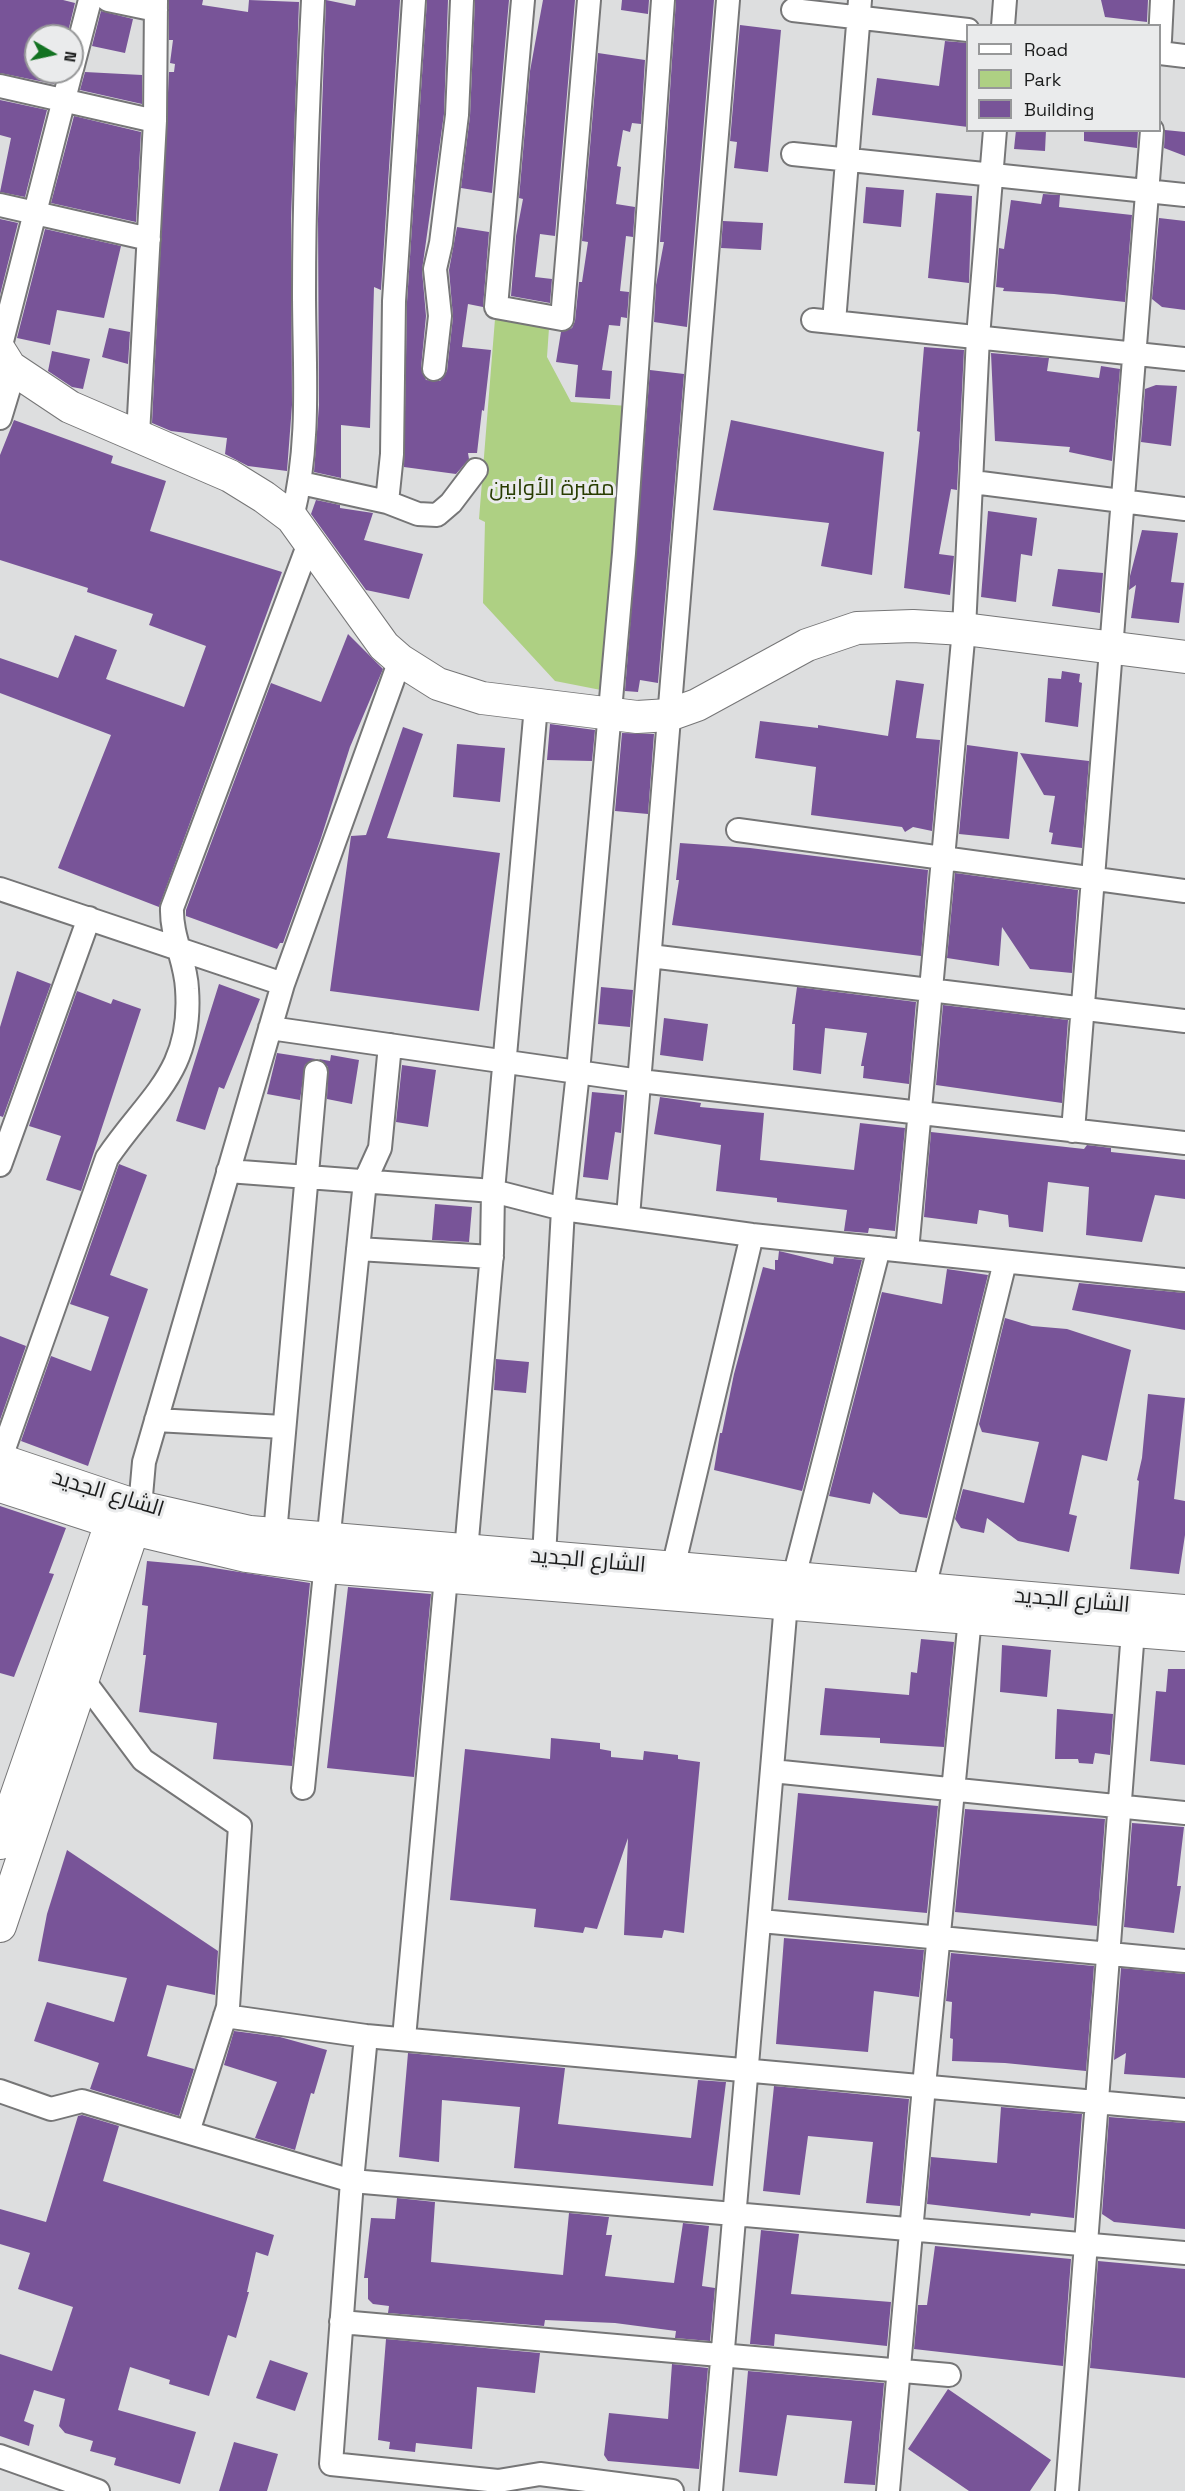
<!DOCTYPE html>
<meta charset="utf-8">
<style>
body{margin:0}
#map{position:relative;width:1185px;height:2491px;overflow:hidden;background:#dddedf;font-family:"Space Grotesk",sans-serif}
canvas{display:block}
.legend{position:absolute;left:966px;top:24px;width:195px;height:108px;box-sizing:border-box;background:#eaebec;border:2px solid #979899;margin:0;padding:8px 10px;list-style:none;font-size:18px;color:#1b1c1c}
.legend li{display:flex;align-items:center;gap:12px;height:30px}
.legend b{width:30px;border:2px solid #979899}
.north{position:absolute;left:24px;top:24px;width:60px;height:60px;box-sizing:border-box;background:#eaebec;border:2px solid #979899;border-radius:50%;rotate:99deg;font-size:16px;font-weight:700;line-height:24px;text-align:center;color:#1b1c1c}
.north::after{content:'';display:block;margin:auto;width:21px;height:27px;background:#127221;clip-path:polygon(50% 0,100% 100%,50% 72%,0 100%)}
</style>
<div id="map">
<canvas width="1185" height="2491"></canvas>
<ul class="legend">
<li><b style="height:8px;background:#fff"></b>Road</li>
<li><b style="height:16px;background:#aed083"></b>Park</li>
<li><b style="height:16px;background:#785498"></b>Building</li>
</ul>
<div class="north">N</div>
</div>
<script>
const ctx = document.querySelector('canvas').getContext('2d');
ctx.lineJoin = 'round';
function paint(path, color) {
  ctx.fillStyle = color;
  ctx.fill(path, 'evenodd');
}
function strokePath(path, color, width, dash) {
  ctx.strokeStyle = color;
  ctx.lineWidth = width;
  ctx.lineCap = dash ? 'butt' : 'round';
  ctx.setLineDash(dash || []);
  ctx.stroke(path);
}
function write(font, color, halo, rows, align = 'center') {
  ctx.font = font + ' "Space Grotesk",Cairo,sans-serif';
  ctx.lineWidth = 6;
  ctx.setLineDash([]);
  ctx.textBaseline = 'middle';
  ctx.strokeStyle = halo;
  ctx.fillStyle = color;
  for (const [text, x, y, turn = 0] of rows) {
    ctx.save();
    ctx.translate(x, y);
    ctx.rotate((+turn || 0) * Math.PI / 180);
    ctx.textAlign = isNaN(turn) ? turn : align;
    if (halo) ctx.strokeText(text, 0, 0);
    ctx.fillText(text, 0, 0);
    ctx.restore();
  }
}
const green = new Path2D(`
 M495 319 549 328 547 357 571 402 628 406 606 691 555 681 483 603 485 522 479 519Z`);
const building = new Path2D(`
 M0 0H63L75 3 67 36H36V72H57L54 84 0 73Z
 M169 0H203L202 5 248 12 249 0 299 2 291 218 292 405 287 471 248 466 225 454 227 438 171 431 152 423 169 72H174L175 64 170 63 173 40H169Z
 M326 0 355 6 356 0H400L381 290 374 287 370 428 341 425V478L314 472 319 405 318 219Z
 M427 0H448L444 114 422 270 426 316 421 368 426 380 440 381 447 371 453 317 449 270 457 227 489 232 483 307 468 304 462 347 491 350 484 411 482 410 477 453H468L469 459 456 474 404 467 407 302Z
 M475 0H509L492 193 461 188 470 116Z
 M543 0H575L555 236 540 234 535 277 552 279 550 303 511 296 516 236 523 199 519 198 530 71Z
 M622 0H649L648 14 621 10Z
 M676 0H714L687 327 654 322 656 285 664 242H660Z
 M1101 0H1148L1147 22 1105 17Z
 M101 11 133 19 125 53 92 46Z
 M740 25 781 30 768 172 734 168 737 142 730 141Z
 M945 41 968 43V127L872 115 877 78 939 86Z
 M598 53 645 60 641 124 632 123 630 132 623 130 617 166 621 167 616 204 635 207 633 237 626 236 620 291 629 292 627 318 621 317 620 326 609 325 602 370 612 371 610 399 575 397 578 365 556 362 561 332 572 328 575 321 579 282H582L588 242 582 241Z
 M85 72 142 75V104L80 90Z
 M0 100 47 110 25 197 0 192 11 138 0 135Z
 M74 116 141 132 136 222 51 203Z
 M1016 130H1046L1045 151 1014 149Z
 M1084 130H1138L1137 148 1084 141Z
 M1165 130 1185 132V156L1164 148Z
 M866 187 904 190 901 227 863 223Z
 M936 193 972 196 969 283 928 278Z
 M1043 194 1060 195 1059 207 1132 215 1125 302 1054 294 1003 291 1004 288 996 287 999 248 1004 249 1011 200 1041 204Z
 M1159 218 1185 221V310L1162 307 1152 299Z
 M0 219 18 223 0 295Z
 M723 221 763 223 761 250 721 248Z
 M45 229 121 246 104 318 57 310 50 345 17 338Z
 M109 328 130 332 128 364 102 357Z
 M924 347 964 350 957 490 951 489 939 554 954 556 950 595 904 588 920 432 917 431Z
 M52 351 90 359 83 389 72 387 48 371Z
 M991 353 1049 358 1047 371 1099 378 1101 366 1120 369 1112 461 1069 452 1070 447 995 441Z
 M650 370 684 374 658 683 640 680 638 692 625 691Z
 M1156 385 1177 386 1171 446 1141 442 1145 389Z
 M14 420 113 456 111 463 166 481 150 531 282 572 159 907 58 868 111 735 0 693V658L58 678 75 635 117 650 106 679 184 707 206 646 149 625 153 614 87 592 88 588 0 560V455Z
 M731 420 884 452 872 575 821 566 829 523 713 510Z
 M316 500 340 505V508L373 513 364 540 423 554 409 599 366 590 311 514Z
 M988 511 1037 518 1032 556 1021 554 1016 602 981 597Z
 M1142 530 1178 533 1171 582 1184 583 1179 623 1131 618 1136 585 1129 590 1130 576Z
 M1058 569 1103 573 1100 613 1052 606Z
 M348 634 383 669 350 747 321 838 283 943H280L277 949 186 916V910L271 683 321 702Z
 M1062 671 1080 674 1079 682 1082 683 1078 727 1045 722 1048 678 1061 679Z
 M896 680 924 684 916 738 940 740 932 831 913 827 905 832 902 827 811 815 816 767 755 758 760 721 818 728V725L888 736Z
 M550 724 595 730 592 761 547 760Z
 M403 727 423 734 387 838 500 853 479 1011 330 991 351 836 366 835Z
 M622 733 654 734 648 814 615 811Z
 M457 744 505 748 500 802 453 797Z
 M967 745 1018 752 1009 839 959 834Z
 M1020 753 1089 761 1082 848 1051 844 1053 833 1049 832 1055 796 1044 795Z
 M680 843 750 848 928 870 921 956 672 925 679 880H676Z
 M955 873 1078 890 1072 973 1030 969 1002 927 999 966 947 958Z
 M17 971 51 984 3 1117 0 1116V1027Z
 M219 984 260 999 224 1089 219 1087 205 1130 176 1121Z
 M601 987 633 990 630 1027 598 1024Z
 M797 987 916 1002 909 1084 863 1078 864 1066H861L867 1033 825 1028 821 1074 793 1070 795 1024H792Z
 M77 991 111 1004 113 999 141 1009 81 1191 46 1180 61 1136 29 1126Z
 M943 1005 1068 1020 1062 1103 936 1085Z
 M664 1018 708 1024 703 1061 660 1055Z
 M277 1053 316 1059 305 1065 300 1100 267 1094Z
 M331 1055 359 1060 352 1104 327 1099 328 1067 319 1059 330 1061Z
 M402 1065 436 1070 428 1127 396 1122Z
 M592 1092 624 1095 621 1133 615 1132 608 1180 583 1177Z
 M660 1097 701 1103 700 1107 764 1113 760 1160 854 1170 860 1123 905 1128 895 1231 869 1228 868 1233 844 1231 847 1210 777 1202V1198L716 1191 721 1145 654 1134Z
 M931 1132 1084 1149 1087 1145 1111 1148V1152L1185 1160V1199L1155 1195 1142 1242 1086 1235 1089 1187 1048 1182 1043 1232 1009 1227 1008 1215 979 1210 977 1224 924 1217Z
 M119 1164 147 1175 110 1275 148 1289 88 1466 21 1441 51 1356 91 1371 109 1317 70 1304Z
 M435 1204 472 1207 469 1242 432 1240Z
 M779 1251 833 1264 834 1257 862 1260 802 1491 714 1470 720 1433H722L734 1374 763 1267 775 1270V1260H778Z
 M947 1269 988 1275 927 1518 900 1514 873 1492 870 1504 829 1496 882 1292 942 1304Z
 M1079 1283 1185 1293V1330L1072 1310Z
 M1005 1318 1032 1326 1067 1329 1131 1350 1107 1461 1082 1455 1069 1514 1077 1516 1069 1552 1018 1541 987 1518 984 1533 961 1528 955 1519 963 1489 1024 1503 1039 1442 982 1432 979 1424Z
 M0 1336 26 1346 0 1420Z
 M496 1359 529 1362 526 1393 494 1390Z
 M1148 1394 1185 1398 1174 1499 1185 1501V1535L1179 1574 1130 1569 1139 1481 1137 1480 1142 1458Z
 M0 1506 66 1528 49 1573 54 1574 14 1677 0 1673Z
 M147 1561 201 1566 310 1583 292 1766 213 1759 217 1723 139 1712 146 1655H143L148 1606 142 1605Z
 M348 1587 431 1594 414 1777 327 1768Z
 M921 1639 954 1642 944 1747 880 1743V1738L820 1735 825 1688 909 1695 911 1672 917 1673Z
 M1002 1645 1051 1650 1047 1697 1000 1692Z
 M1168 1669H1185V1765L1150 1761 1156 1691 1166 1692Z
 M1057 1709 1113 1714 1110 1755 1095 1753 1093 1764 1079 1763 1078 1759H1055Z
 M551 1738 600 1743V1749L611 1751V1757L643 1760 644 1751 678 1755V1759L700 1762 684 1933 664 1930 662 1938 624 1935 628 1838 597 1929 585 1927 583 1933 534 1927 536 1909 450 1900 465 1749 550 1759Z
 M798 1793 938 1806 927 1913 788 1900Z
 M965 1809 1105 1819 1097 1926 955 1912Z
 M1132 1823 1184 1827 1177 1886H1181L1174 1933 1124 1927Z
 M67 1850 218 1951 215 1995 167 1985 147 2056 194 2069 179 2116 90 2089 99 2063 34 2041 47 2002 114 2022 127 1978 38 1961 47 1914Z
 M784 1938 924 1950 919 1997 874 1991 868 2052 776 2044Z
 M951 1953 1094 1966 1086 2071 1005 2063 952 2061 953 2039 950 2038 952 2002 946 2001Z
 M1121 1968 1185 1974V2078L1124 2074 1126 2053 1114 2060Z
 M234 2031 280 2037 327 2050 314 2094 311 2093 295 2150 255 2138 277 2082 224 2065Z
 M408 2053 565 2068 558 2124 691 2138 698 2080 726 2082 713 2186 514 2168 520 2107 442 2100 439 2162 399 2157Z
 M774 2086 909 2099 900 2206 866 2203 873 2142 808 2136 800 2195 763 2191Z
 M1001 2107 1082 2114 1074 2218 1031 2213 1030 2216 927 2204 931 2157 997 2163Z
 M82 2115 119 2126 103 2181 274 2235 268 2256 256 2252 247 2292H249L236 2338 228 2335 209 2396 169 2384 170 2380 130 2367 118 2410 196 2432 180 2484 114 2465 116 2458 90 2451 93 2441 65 2433 59 2426 65 2399 34 2390 24 2421 34 2425 29 2446 0 2436V2354L52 2371 73 2307 18 2289 30 2253 0 2244V2209L46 2222 78 2116Z
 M1109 2117 1185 2123V2229L1114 2222 1102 2214Z
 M397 2198 435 2202 431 2262 563 2275 569 2213 609 2217 606 2235H612L605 2276 674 2283 683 2223 709 2226 702 2286 715 2288 710 2341 675 2338 676 2331 615 2323 545 2320 544 2326 388 2313 389 2306 373 2304 368 2299V2278H364L371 2218 395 2219Z
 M761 2230 799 2234 791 2294 891 2302 887 2346 775 2334 774 2346 750 2344Z
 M935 2246 1071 2259 1063 2366 914 2349 918 2305H927Z
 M1098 2261 1185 2269V2378L1090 2368Z
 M386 2339 540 2353 535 2393 477 2387 472 2449 416 2443 415 2452 389 2449 390 2442 378 2440Z
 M270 2360 308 2373 295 2411 256 2398Z
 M672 2364 708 2368 699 2469 608 2461 604 2455 609 2413 668 2419Z
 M748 2371 884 2383 875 2485 844 2483 852 2421 787 2415 777 2476 739 2472Z
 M948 2389 1051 2460 1030 2491H969L908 2449Z
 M234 2442 278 2454 267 2491H219Z`);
const street = new Path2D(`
 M108 0 156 10
 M523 0 496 307 562 319 589 0
 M793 10 968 30
 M1003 26 1005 0
 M1160 40 1162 0
 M1160 53 1185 56
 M72 69 90 0
 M0 86 155 121
 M793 154 1185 195
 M0 205 149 239
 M813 320 1185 359
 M834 322 860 0
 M0 349 71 72
 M434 369 440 316 435 269 441 243 457 115 462 0
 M0 418 10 385V367
 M138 435 155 121 156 0
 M973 482 1185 509
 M301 483 387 502 418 514 437 515 451 503 476 470
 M387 502 392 454 394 301 414 0
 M292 518C311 443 304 368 304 292 304 194 308 97 313 0
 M738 830 1185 891
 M0 889 283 984
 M650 956 1185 1021
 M270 1028 640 1081 1185 1143
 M1073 1131 1152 130
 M0 1165 89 918
 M228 1171 493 1191 563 1209 752 1235 1185 1280
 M628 1217 728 0
 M358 1249 492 1257
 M907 1251 964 629 978 337 995 130
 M156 1420 283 1427
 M0 1460 107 1158C149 1096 193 1072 187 989 186 961 171 937 172 908L309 543
 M140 1507 144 1462 283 984 400 660
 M275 1534 316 1072
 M466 1551 492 1253 493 1191 536 706
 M544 1557 563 1209 578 1072 624 553 663 0
 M673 1568 752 1235
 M794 1577 879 1248
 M924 1588 1005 1262
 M84 1681 143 1760 240 1826 228 2007 188 2132
 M772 1771 1185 1813
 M303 1788 365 1181 380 1148 390 1045
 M761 1921 1185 1961
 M225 2016 366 2036 1185 2110
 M366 2036 352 2181 331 2464 498 2481 540 2474 672 2491
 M404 2038 446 1577
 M0 2091 51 2109 82 2101 352 2181 1185 2253
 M341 2322 949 2375
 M0 2456 98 2491
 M711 2491 786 1603
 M888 2491 924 2086 970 1618
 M1067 2491 1133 1631`);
const secondary = new Path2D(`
 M0 351 10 367 70 407 230 476 264 497 292 518 384 646 400 660 438 684 482 698 637 717 669 715 697 705 807 645 857 628 913 626 964 629 1185 657
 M0 1460 140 1507 250 1532 1185 1611
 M0 1486 133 1529 246 1556 326 1567 1185 1635
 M0 1843 118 1503
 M0 1926 140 1509`);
const parkNames = [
 ["مقبرة الأوابين",552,489]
];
const streetNames = [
 ["الشارع الجديد",108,1494,17],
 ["الشارع الجديد",588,1561,5],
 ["الشارع الجديد",1072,1601,5]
];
paint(green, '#aed083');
paint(building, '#785498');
strokePath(street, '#767677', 26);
strokePath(secondary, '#767677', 34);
strokePath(street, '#fff', 22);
strokePath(secondary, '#fff', 32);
write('22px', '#283c01', '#eaebec', parkNames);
write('22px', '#1b1c1c', '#eaebec', streetNames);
</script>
